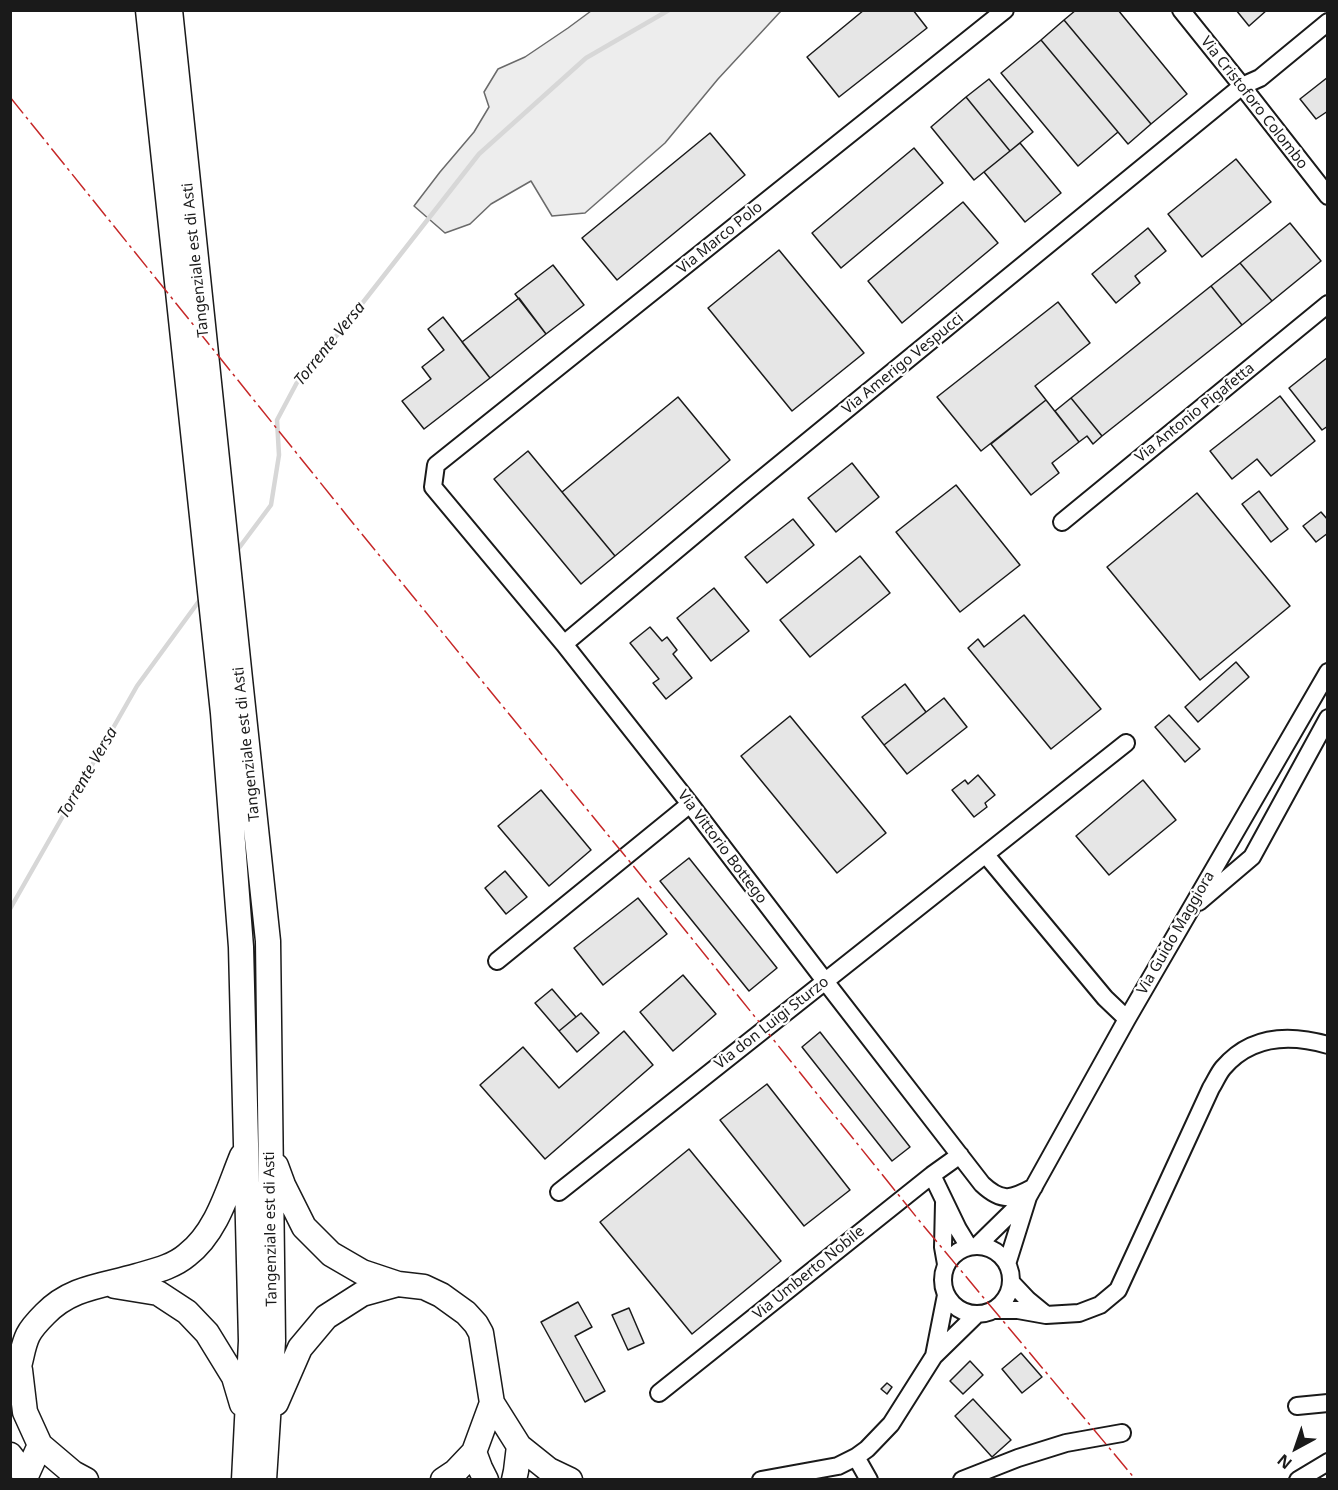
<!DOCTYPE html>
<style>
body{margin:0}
#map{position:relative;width:1338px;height:1490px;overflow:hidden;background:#fff;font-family:"Noto Sans",sans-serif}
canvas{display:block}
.frame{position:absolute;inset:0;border:12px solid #1a1a1a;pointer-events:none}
.north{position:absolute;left:1266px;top:1418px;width:60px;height:60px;-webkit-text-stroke:4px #fff;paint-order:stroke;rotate:220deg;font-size:16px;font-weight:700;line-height:24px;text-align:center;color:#1a1a1a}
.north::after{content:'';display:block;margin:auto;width:21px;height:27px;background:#1a1a1a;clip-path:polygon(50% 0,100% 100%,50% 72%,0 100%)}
</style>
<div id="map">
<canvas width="1338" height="1490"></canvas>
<div class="frame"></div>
<div class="north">N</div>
</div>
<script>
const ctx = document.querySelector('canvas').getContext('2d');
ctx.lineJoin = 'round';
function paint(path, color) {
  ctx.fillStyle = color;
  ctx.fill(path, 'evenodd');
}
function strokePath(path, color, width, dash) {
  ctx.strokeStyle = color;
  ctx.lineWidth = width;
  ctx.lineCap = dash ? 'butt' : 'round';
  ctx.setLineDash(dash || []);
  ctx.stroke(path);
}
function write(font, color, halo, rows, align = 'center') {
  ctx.font = font + ' "Noto Sans",sans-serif';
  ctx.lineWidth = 4.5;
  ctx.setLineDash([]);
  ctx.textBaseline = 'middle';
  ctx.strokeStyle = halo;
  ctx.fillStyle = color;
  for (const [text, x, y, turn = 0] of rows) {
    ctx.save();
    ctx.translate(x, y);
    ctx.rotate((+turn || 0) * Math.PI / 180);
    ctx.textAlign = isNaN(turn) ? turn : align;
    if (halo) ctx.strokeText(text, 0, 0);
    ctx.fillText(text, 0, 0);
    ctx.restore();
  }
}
const built = new Path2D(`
 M591 11H781L718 79 665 143 585 213 552 216 531 181 491 204 470 224 445 233 414 206 440 172 474 132 489 107 484 92 498 69 525 57 568 28Z`);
const stream = new Path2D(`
 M236 552 271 505 279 455 277 420 302 373 339 333 479 154 586 58 669 10
 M10 909 137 686 202 597`);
const building = new Path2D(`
 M864 10H913L927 28 839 97 807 57Z
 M1076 10H1118L1187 94 1151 124 1064 20Z
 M1236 10H1267L1249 26Z
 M1064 20 1151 124 1128 144 1041 40Z
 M1041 40 1118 132 1078 166 1001 73Z
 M1328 77V111L1316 119 1300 99Z
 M989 79 1033 132 1010 151 966 97Z
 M966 97 1010 151 974 180 931 127Z
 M710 133 745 175 617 280 582 238Z
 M1020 143 1061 193 1025 222 984 172Z
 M914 148 943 183 841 268 812 233Z
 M1236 159 1271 202 1202 257 1168 214Z
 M963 202 998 243 902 323 868 281Z
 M1290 223 1321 261 1272 301 1240 263Z
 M1148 228 1166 251 1135 276 1140 283 1116 303 1092 274Z
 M779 250 864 353 792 411 708 308Z
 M1240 263 1272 301 1242 325 1211 286Z
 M553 265 584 305 546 334 515 294Z
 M1211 286 1242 325 1102 436 1071 398Z
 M519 298 546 334 490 378 462 342Z
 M1058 302 1090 343 1035 386 1046 400 981 451 937 397Z
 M443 317 490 378 424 429 402 401 431 379 422 367 444 350 428 329Z
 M1328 357V426L1322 430 1289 388Z
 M1280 396 1315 441 1271 476 1257 459 1232 479 1210 451Z
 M678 397 730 460 615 556 562 492Z
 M1071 398 1102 436 1093 444 1087 436 1079 442 1055 411Z
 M1046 400 1079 442 1052 463 1059 473 1031 495 991 444Z
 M528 451 615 556 581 584 494 479Z
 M852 463 879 497 836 532 808 498Z
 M956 485 1020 565 960 612 896 532Z
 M1259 491 1288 529 1271 542 1242 504Z
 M1197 493 1290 606 1200 680 1107 567Z
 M1321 512 1328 520V533L1316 542 1303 526Z
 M793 519 814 545 767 583 745 557Z
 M860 556 890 593 810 657 780 620Z
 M714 588 749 631 711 661 677 618Z
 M1024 615 1101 709 1051 749 968 648 978 639 984 647Z
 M650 627 662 641 667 637 677 650 673 654 692 678 666 699 653 683 659 679 630 643Z
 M1236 662 1249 677 1198 722 1185 707Z
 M905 684 926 712 884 745 862 717Z
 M944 698 967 727 907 774 884 745Z
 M1169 715 1200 749 1185 762 1155 727Z
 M790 716 886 833 837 873 741 756Z
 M978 775 995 795 985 803 987 807 974 817 952 790 965 780 968 784Z
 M1143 780 1176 820 1109 875 1076 836Z
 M541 790 591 850 549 886 498 826Z
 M689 858 777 968 749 991 660 881Z
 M505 871 527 897 506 914 485 888Z
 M638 898 667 934 603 985 574 948Z
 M683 975 716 1014 673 1051 640 1012Z
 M552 989 576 1017 559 1031 535 1003Z
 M581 1013 599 1033 577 1052 559 1031Z
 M624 1031 653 1065 545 1159 480 1085 523 1047 559 1088Z
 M820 1032 910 1147 892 1161 802 1047Z
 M767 1084 850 1190 804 1226 720 1120Z
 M689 1149 781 1261 692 1334 600 1222Z
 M578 1302 592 1327 575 1336 605 1391 585 1402 541 1322Z
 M629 1308 644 1343 628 1350 612 1315Z
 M1021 1353 1042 1377 1022 1393 1002 1369Z
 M970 1361 983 1375 963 1394 950 1381Z
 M887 1383 892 1387 887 1394 881 1389Z
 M973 1399 1011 1440 992 1457 955 1416Z`);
const minor = new Path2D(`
 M1005 10 436 465 433 487 564 644 690 804 825 981 982 1184C1002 1203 1012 1199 1034 1187
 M1181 10 1242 86 1328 196
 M1062 522 1328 304
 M564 644 747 491 1242 86 1260 78 1328 22
 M986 855 1105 998 1127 1019
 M1199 902 1252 857 1328 718
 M497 961 690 804
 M932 1175 958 1229 969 1247
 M559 1192 1126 743
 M944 1203 943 1247 946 1264
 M977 1246 1025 1199
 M943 1280a34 34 0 1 1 68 0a34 34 0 1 1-68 0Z
 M1007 1264 1028 1197 1127 1019 1328 672
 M1011 1282 1028 1300 1045 1314
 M993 1310H1018L1046 1315 1079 1313 1100 1305 1118 1290 1211 1088C1215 1082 1218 1074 1223 1068 1251 1035 1290 1034 1328 1045
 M934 1356 946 1295
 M659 1393 932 1175 960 1155
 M1297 1406 1328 1403
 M856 1457 869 1480
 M761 1480 838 1466 856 1457 867 1449 891 1424 934 1356 977 1314
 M962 1480 1018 1458 1066 1443 1122 1433
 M1298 1480 1328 1462`);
const highway = new Path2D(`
 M148 10 223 713 241 947 251 1341 244 1480
 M170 10 240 679 268 941 273 1341 264 1480
 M276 1166 283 1185 304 1227 331 1254 362 1272 398 1284 424 1287 441 1295 466 1313 476 1324 481 1333 492 1403 519 1446 549 1470 570 1480
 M115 1286 158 1293 187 1312 207 1333 234 1377 242 1404
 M20 1370 25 1412 40 1445 73 1473 86 1480
 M10 1392C13 1383 16 1375 19 1366 22 1356 23 1345 28 1335 32 1327 39 1320 45 1314 71 1287 103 1286 137 1276 154 1271 173 1267 187 1255 217 1232 228 1190 242 1156
 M276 1403 300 1348 326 1317 362 1294 398 1284
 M474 1452 480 1468 486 1480
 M10 1455 26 1476 40 1445
 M443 1480 455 1472 474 1452 492 1403
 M514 1480 516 1471 519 1446`);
const power = new Path2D(`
 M10 97 348 517 639 873 922 1224 1136 1480`);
const streetNames = [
 ["Via Cristoforo Colombo",1254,103,52],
 ["Via Marco Polo",720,238,-39],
 ["Tangenziale est di Asti",196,260,-96],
 ["Via Amerigo Vespucci",903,364,-39],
 ["Via Antonio Pigafetta",1195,413,-39],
 ["Tangenziale est di Asti",247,744,-96],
 ["Via Vittorio Bottego",722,847,53],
 ["Via Guido Maggiora",1176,933,-60],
 ["Via don Luigi Sturzo",772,1023,-38],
 ["Tangenziale est di Asti",271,1229,-91],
 ["Via Umberto Nobile",809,1273,-39]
];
const waterNames = [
 ["Torrente Versa",330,344,-51],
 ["Torrente Versa",88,773,-60]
];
paint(built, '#ededed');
strokePath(built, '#6a6a6a', 1.5);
strokePath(stream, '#d7d7d7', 4.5);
paint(building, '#e6e6e6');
strokePath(building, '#1a1a1a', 1.5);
strokePath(minor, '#1a1a1a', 20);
strokePath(highway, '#1a1a1a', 27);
strokePath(minor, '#fff', 16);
strokePath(highway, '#fff', 24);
strokePath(power, '#c62828', 1.5, [21, 4.5, 3, 4.5]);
write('15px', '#1a1a1a', '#fff', streetNames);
write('italic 16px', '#1a1a1a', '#fff', waterNames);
</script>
